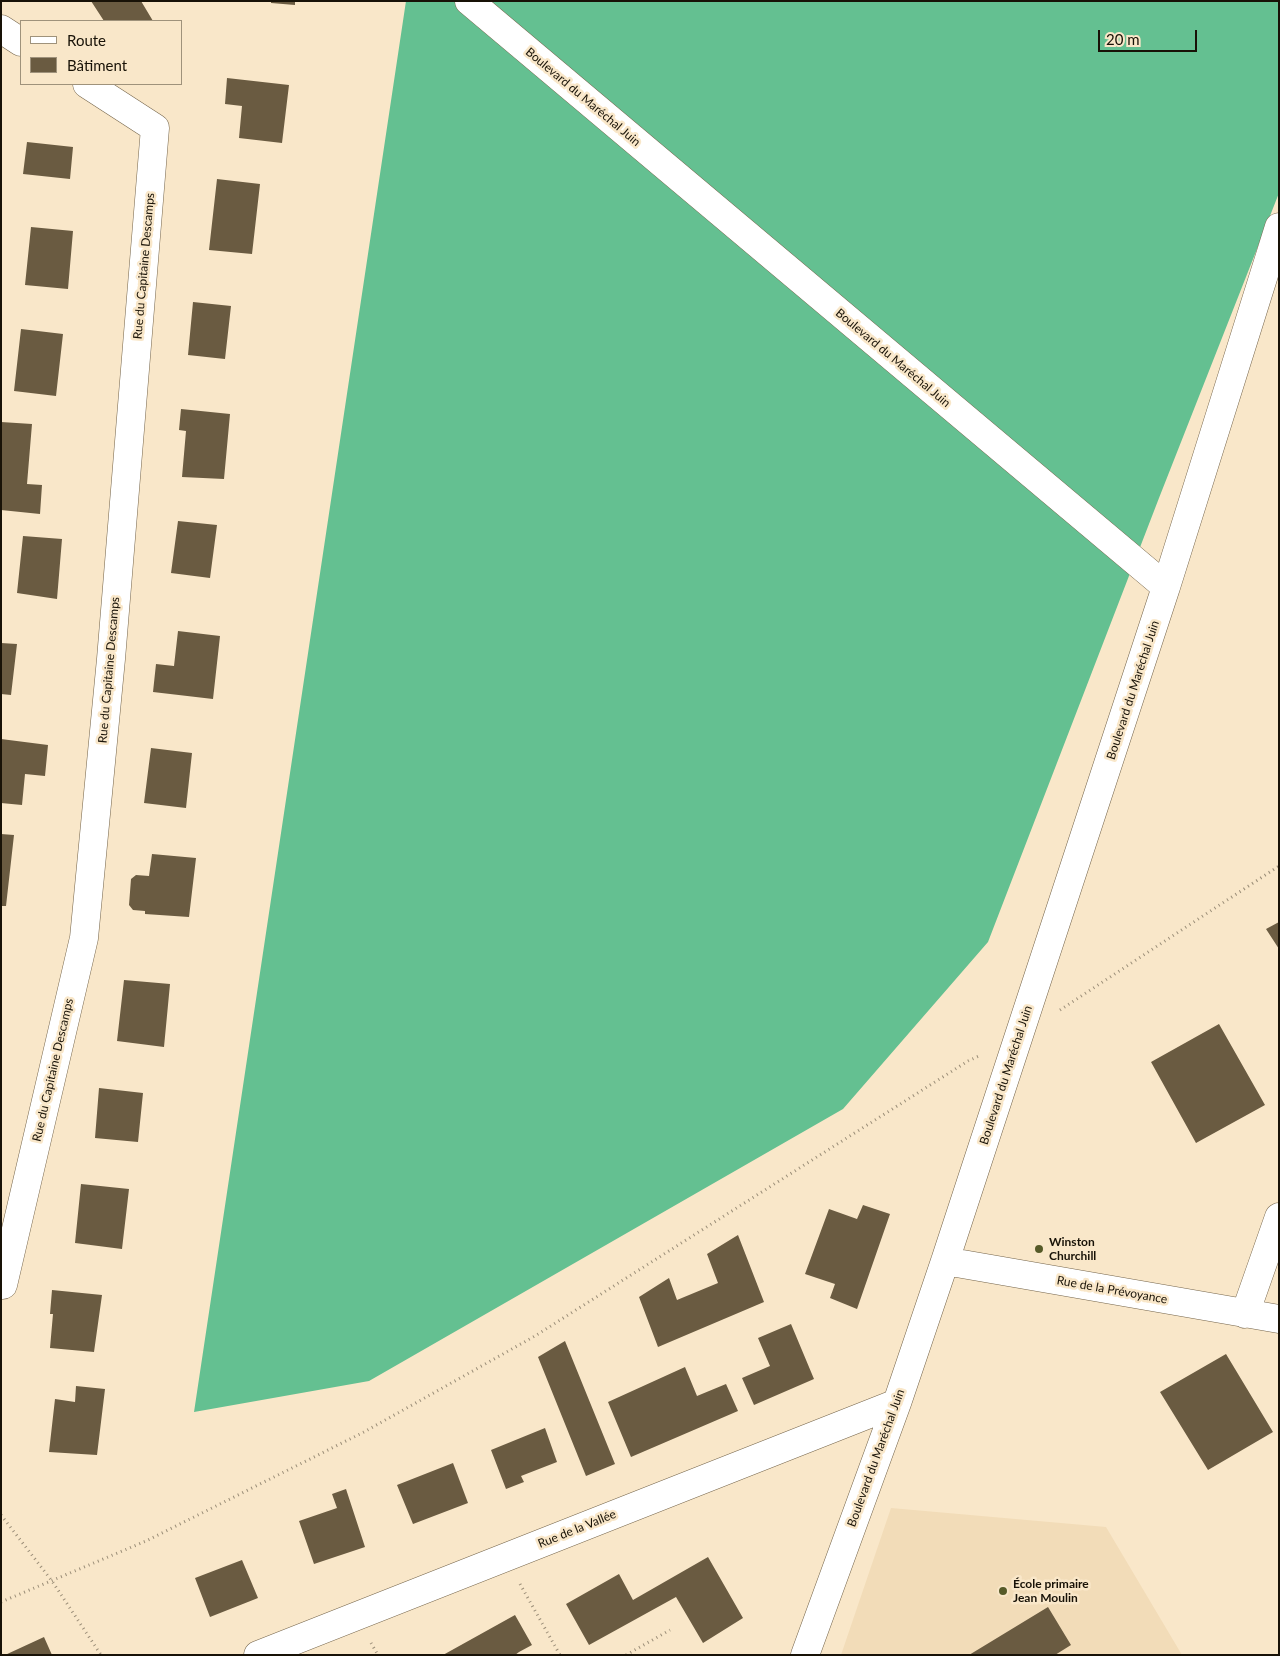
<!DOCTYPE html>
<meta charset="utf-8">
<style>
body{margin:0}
#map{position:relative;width:1280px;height:1656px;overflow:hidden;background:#f9e7c9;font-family:Lato,sans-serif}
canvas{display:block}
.frame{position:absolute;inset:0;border:2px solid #181207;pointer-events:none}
.legend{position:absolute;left:20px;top:20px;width:162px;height:65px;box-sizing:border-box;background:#f9e7c9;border:1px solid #9f927b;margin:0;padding:6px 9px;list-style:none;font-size:15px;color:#181207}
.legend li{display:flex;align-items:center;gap:10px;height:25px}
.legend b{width:25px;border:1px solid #9f927b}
.scale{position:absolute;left:1098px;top:30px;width:99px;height:22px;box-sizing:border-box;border:2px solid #181207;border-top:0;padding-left:6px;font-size:15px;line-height:18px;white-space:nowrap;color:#181207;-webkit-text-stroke:4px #f9e7c9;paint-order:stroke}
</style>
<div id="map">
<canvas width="1280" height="1656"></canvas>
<div class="frame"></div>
<ul class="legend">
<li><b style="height:6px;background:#fff"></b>Route</li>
<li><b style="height:14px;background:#6a5b41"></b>Bâtiment</li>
</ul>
<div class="scale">20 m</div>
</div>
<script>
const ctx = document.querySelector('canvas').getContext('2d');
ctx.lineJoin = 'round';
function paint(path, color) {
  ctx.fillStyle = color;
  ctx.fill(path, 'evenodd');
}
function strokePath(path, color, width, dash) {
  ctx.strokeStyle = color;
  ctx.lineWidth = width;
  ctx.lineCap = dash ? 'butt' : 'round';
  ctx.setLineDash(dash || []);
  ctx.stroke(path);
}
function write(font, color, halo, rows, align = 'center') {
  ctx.font = font + ' Lato,sans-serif';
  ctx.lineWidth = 5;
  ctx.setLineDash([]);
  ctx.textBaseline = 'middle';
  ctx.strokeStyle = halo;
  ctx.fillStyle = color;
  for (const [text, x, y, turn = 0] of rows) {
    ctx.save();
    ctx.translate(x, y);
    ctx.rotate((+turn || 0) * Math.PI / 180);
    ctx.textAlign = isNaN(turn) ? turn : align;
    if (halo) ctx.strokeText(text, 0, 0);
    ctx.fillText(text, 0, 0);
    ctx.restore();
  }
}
const built = new Path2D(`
 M891 1508 1106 1527 1182 1655H841Z`);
const forest = new Path2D(`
 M406 1H1279V193L1159 498 988 942 843 1109 369 1381 194 1412Z`);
const building = new Path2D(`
 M91 1H141L153 21H104Z
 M271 1H295V5L271 3Z
 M227 78 289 85 282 143 239 138 242 106 225 104Z
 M27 142 73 147 70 179 23 174Z
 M217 179 260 184 252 254 209 250Z
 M31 227 73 231 68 289 25 285Z
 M193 302 231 306 225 359 188 355Z
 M21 329 63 334 56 396 14 391Z
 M181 409 230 414 224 479 182 477 186 431 179 430Z
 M1 422 32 424 27 484 42 485 40 514 1 510Z
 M178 521 217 525 210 578 171 573Z
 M23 536 62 539 57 599 17 593Z
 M178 631 220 636 213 699 153 692 156 664 174 666Z
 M1 643 17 644 11 695 1 694Z
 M1 739 48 745 45 776 25 774 22 805 1 803Z
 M151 748 192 753 186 808 144 803Z
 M1 834 14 835 6 906H1Z
 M152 854 196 858 189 917 145 914V911L133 910 129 905 131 879 136 875 149 876Z
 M1279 922V949L1266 929Z
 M124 980 170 984 164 1047 117 1041Z
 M1219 1024 1265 1105 1196 1143 1151 1062Z
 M99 1088 143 1093 138 1142 95 1138Z
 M81 1184 129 1189 122 1249 75 1243Z
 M863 1205 890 1214 857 1309 830 1298 835 1284 805 1274 829 1209 857 1219Z
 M738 1235 764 1302 658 1347 639 1297 669 1278 677 1300 718 1283 707 1254Z
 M52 1290 102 1295 94 1352 50 1348 53 1314H50Z
 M791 1324 814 1379 754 1405 742 1378 770 1366 758 1338Z
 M565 1341 615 1464 586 1476 538 1357Z
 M1226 1354 1273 1432 1208 1470 1160 1392Z
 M685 1367 697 1396 726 1384 738 1411 631 1457 608 1402Z
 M76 1386 105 1389 97 1455 49 1452 55 1399 75 1402Z
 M545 1428 557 1462 521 1476 524 1482 506 1489 491 1450Z
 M453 1463 468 1503 413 1524 397 1485Z
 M346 1489 365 1547 314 1564 299 1521 337 1508 332 1494Z
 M708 1557 743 1618 703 1643 676 1597 589 1645 566 1604 619 1574 633 1600Z
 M242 1560 258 1598 210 1617 195 1578Z
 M1048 1607 1071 1645 1055 1655H969Z
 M515 1615 532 1645 519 1652 515 1655H443Z
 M44 1637 52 1655H5Z`);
const path = new Path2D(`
 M1060 1010 1279 866
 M1 1515 52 1581 101 1655
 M520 1584 560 1655
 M1 1602 146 1541 364 1432 535 1336 968 1061 979 1056
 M371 1643 378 1655
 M626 1655 670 1630`);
const minor = new Path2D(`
 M469 1 1166 587 945 1261 897 1403 805 1655
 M1 29 21 42
 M1166 587 1279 227
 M945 1261 1279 1319
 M1 1285H3L84 938 111 659 155 128 87 84
 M1245 1314 1279 1217
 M258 1655 897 1403`);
const markers = [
 [1039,1249,5,"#565a28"],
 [1003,1591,5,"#565a28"]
];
const streetNames = [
 ["Boulevard du Maréchal Juin",583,97,40],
 ["Rue du Capitaine Descamps",144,266,-85],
 ["Boulevard du Maréchal Juin",893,358,40],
 ["Rue du Capitaine Descamps",109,670,-85],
 ["Boulevard du Maréchal Juin",1133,690,-72],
 ["Rue du Capitaine Descamps",53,1070,-77],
 ["Boulevard du Maréchal Juin",1006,1075,-72],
 ["Rue de la Prévoyance",1112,1290,10],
 ["Boulevard du Maréchal Juin",876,1458,-70],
 ["Rue de la Vallée",577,1529,-22]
];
const poiNames = [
 ["Winston",1049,1242],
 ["Churchill",1049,1256],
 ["École primaire",1013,1584],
 ["Jean Moulin",1013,1598]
];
paint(built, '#f2dcb8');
paint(forest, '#64c091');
paint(building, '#6a5b41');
strokePath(minor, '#75654b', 29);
strokePath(path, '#9b8e78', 3, [1, 4]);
strokePath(minor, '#fff', 28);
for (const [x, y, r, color] of markers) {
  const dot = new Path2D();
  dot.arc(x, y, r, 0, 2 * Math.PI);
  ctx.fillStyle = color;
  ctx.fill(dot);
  strokePath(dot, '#f9e7c9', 2);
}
write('12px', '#181207', '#f9e7c9', streetNames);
write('bold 12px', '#181207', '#f9e7c9', poiNames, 'left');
</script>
